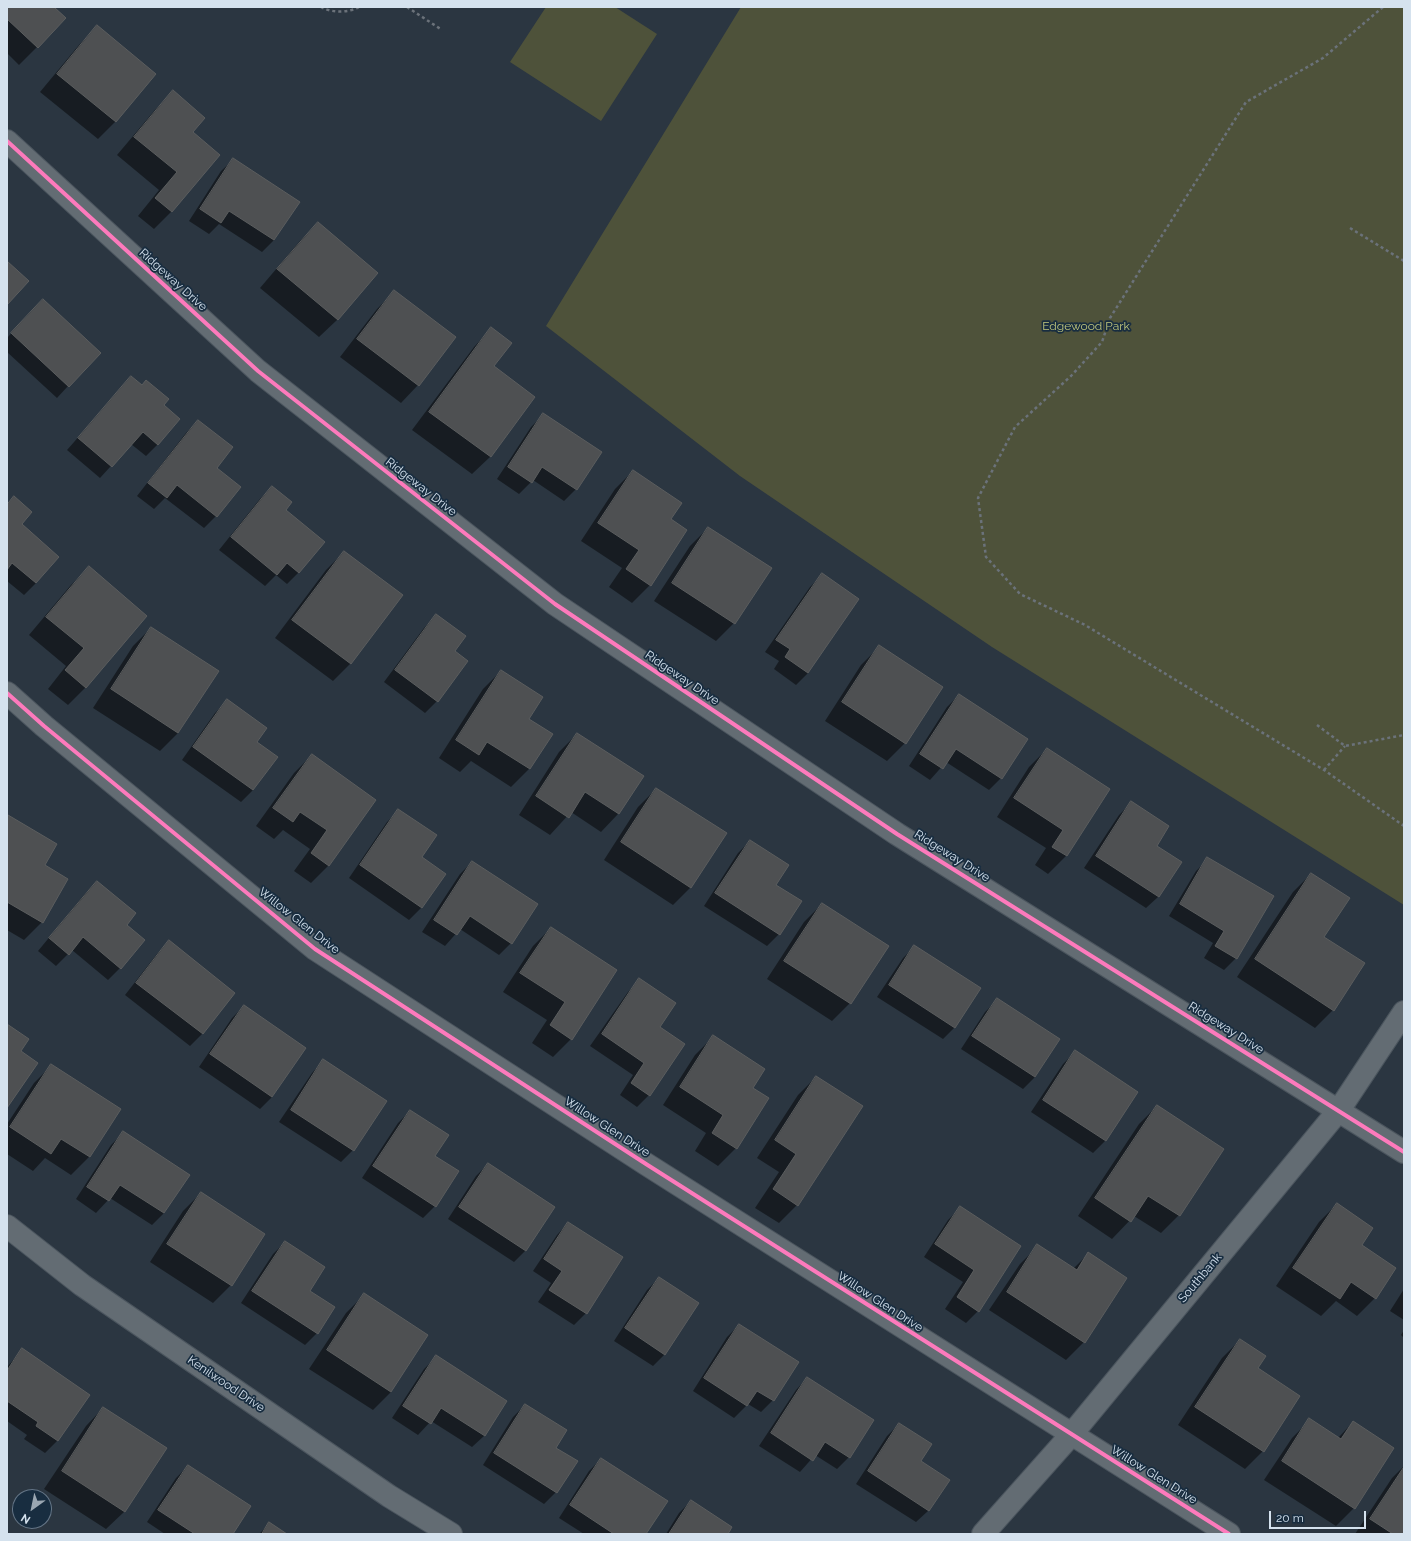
<!DOCTYPE html>
<style>
body{margin:0}
#map{position:relative;width:1411px;height:1541px;overflow:hidden;background:#2b3641;font-family:Raleway,sans-serif}
canvas{display:block}
.frame{position:absolute;inset:0;border:8px solid #d5e2ee;pointer-events:none}
.north{position:absolute;left:12px;top:1489px;width:40px;height:40px;box-sizing:border-box;background:#182d40;border:1px solid #647586;border-radius:50%;rotate:213deg;font-size:11px;font-weight:700;line-height:16px;text-align:center;color:#d5e2ee}
.north::after{content:'';display:block;margin:auto;width:14px;height:18px;background:#9aa6b1;clip-path:polygon(50% 0,100% 100%,50% 72%,0 100%)}
.scale{position:absolute;left:1269px;top:1511px;width:97px;height:18px;box-sizing:border-box;border:2px solid #d5e2ee;border-top:0;padding-left:5px;font-size:12px;line-height:14px;white-space:nowrap;color:#d5e2ee;-webkit-text-stroke:3px #182d40;paint-order:stroke}
</style>
<div id="map">
<canvas width="1411" height="1541"></canvas>
<div class="frame"></div>
<div class="north">N</div>
<div class="scale">20 m</div>
</div>
<script>
const ctx = document.querySelector('canvas').getContext('2d');
ctx.lineJoin = 'round';
function paint(path, color) {
  ctx.fillStyle = color;
  ctx.fill(path, 'evenodd');
}
function strokePath(path, color, width, dash) {
  ctx.strokeStyle = color;
  ctx.lineWidth = width;
  ctx.lineCap = dash ? 'butt' : 'round';
  ctx.setLineDash(dash || []);
  ctx.stroke(path);
}
function write(font, color, halo, rows, align = 'center') {
  ctx.font = font + ' Raleway,sans-serif';
  ctx.lineWidth = 3.5;
  ctx.setLineDash([]);
  ctx.textBaseline = 'middle';
  ctx.strokeStyle = halo;
  ctx.fillStyle = color;
  for (const [text, x, y, turn = 0] of rows) {
    ctx.save();
    ctx.translate(x, y);
    ctx.rotate((+turn || 0) * Math.PI / 180);
    ctx.textAlign = isNaN(turn) ? turn : align;
    if (halo) ctx.strokeText(text, 0, 0);
    ctx.fillText(text, 0, 0);
    ctx.restore();
  }
}
const green = new Path2D(`
 M546 7H615L657 34 601 121 510 62Z
 M741 7H1404V905L992 647 740 476 546 326Z`);
const shadow = new Path2D(`
 M7 7H52L37 47 19 65 7 53Z
 M97 27 116 121 98 139 40 92 79 45Z
 M173 92 192 132 172 211 154 229 138 216 159 190 117 155 155 110Z
 M233 160 298 202 274 240 262 252 219 224 209 234 189 221 221 171Z
 M318 224 376 273 337 320 319 337 260 288 300 241Z
 M395 291 418 385 401 403 340 357 377 309Z
 M31 312 68 386 57 398 7 352V338Z
 M491 329 493 367 534 397 490 457 472 474 412 430 474 347Z
 M131 377 162 406 158 444 146 456 131 444 100 478 67 450Z
 M543 415 576 489 564 501 533 480 519 494 497 479 531 427Z
 M198 421 216 468 239 487 216 516 204 528 165 498 154 509 137 496 186 433Z
 M633 471 670 520 650 585 632 603 609 587 622 568 581 541 615 489Z
 M272 487 284 510 299 572 287 584 276 575 265 586 219 550 260 499Z
 M14 498 36 583 24 595 7 581V505Z
 M708 528 734 623 716 641 654 601 690 546Z
 M344 552 351 663 333 681 275 638 326 570Z
 M89 568 86 687 68 705 48 689 66 666 29 635 71 585Z
 M822 575 808 673 796 685 774 669 779 661 765 652 810 587Z
 M436 616 454 651 437 701 425 713 384 682 424 628Z
 M151 628 218 671 178 733 160 751 93 708 133 646Z
 M879 647 905 743 887 761 825 721 861 665Z
 M501 671 528 719 551 734 529 769 511 787 471 761 460 772 439 758 483 689Z
 M959 695 1001 778 989 790 946 762 930 780 909 766 947 707Z
 M227 701 256 742 276 757 253 790 241 802 182 760 215 713Z
 M577 734 618 814 601 832 571 812 550 835 519 815 559 752Z
 M1047 749 1109 789 1066 856 1048 874 1035 865 1046 848 997 817 1029 767Z
 M312 755 375 800 329 865 311 883 294 871 310 849 283 830 274 839 256 826 294 773Z
 M656 789 691 887 673 905 604 860 638 807Z
 M1131 803 1155 846 1158 897 1146 908 1084 868 1119 815Z
 M399 810 421 857 445 874 421 908 409 920 349 878 387 822Z
 M8 816 44 866 42 922 24 940 7 930Z
 M750 841 775 885 800 902 779 934 767 946 704 906 738 853Z
 M1208 859 1236 958 1224 970 1204 958 1213 943 1169 916 1196 871Z
 M472 862 511 943 499 955 460 929 445 946 422 932 460 874Z
 M1311 874 1323 937 1333 1010 1315 1028 1237 977 1293 892Z
 M97 882 126 925 120 968 108 980 72 950 56 966 38 951 85 894Z
 M822 904 850 1003 832 1021 767 979 804 922Z
 M551 928 616 971 571 1039 553 1057 532 1043 547 1020 503 992 533 946Z
 M169 942 234 993 202 1034 190 1046 125 995 157 954Z
 M915 946 955 1027 943 1039 877 997 903 958Z
 M640 980 659 1027 684 1044 649 1095 637 1107 620 1095 633 1075 590 1046 628 992Z
 M997 1000 1059 1040 1035 1077 1023 1089 961 1049 985 1012Z
 M244 1006 305 1048 272 1097 260 1109 199 1067 232 1018Z
 M713 1037 751 1088 736 1148 718 1166 695 1151 706 1133 663 1105 695 1055Z
 M1075 1052 1137 1092 1105 1141 1093 1153 1031 1112 1063 1064Z
 M323 1061 353 1150 341 1162 279 1122 312 1073Z
 M52 1065 120 1109 89 1157 71 1175 45 1158 33 1171 7 1154V1124L34 1083Z
 M816 1077 797 1205 779 1223 755 1208 779 1172 757 1158 798 1095Z
 M1157 1106 1222 1149 1179 1215 1161 1233 1134 1216 1112 1239 1078 1216 1139 1124Z
 M410 1111 434 1156 435 1206 423 1218 362 1178 398 1123Z
 M123 1133 188 1175 164 1213 152 1225 110 1198 96 1213 76 1199 111 1145Z
 M488 1164 526 1250 514 1262 448 1219 476 1176Z
 M201 1193 231 1285 213 1303 150 1262 183 1211Z
 M1337 1204 1360 1245 1375 1298 1357 1316 1336 1301 1321 1316 1276 1286 1319 1222Z
 M960 1208 1020 1246 978 1311 966 1323 945 1309 963 1282 924 1257 948 1220Z
 M568 1223 586 1313 574 1325 538 1302 551 1283 533 1271 557 1235Z
 M285 1242 308 1291 317 1333 305 1345 241 1303 273 1254Z
 M1038 1246 1073 1269 1088 1254 1084 1342 1066 1360 989 1310 1020 1264Z
 M659 1278 665 1354 653 1366 614 1341 647 1290Z
 M1404 1289V1320L1390 1311Z
 M364 1295 391 1392 373 1410 309 1369 346 1313Z
 M739 1325 797 1363 773 1400 761 1412 748 1404 734 1418 693 1391 727 1337Z
 M1404 1330V1338L1401 1335Z
 M1240 1340 1257 1369 1263 1451 1245 1469 1178 1425 1222 1358Z
 M22 1350 88 1395 57 1441 45 1453 24 1439 27 1435 7 1421V1367Z
 M436 1357 506 1402 484 1436 472 1447 431 1421 418 1435 392 1418 424 1369Z
 M807 1378 849 1457 837 1469 815 1455 800 1472 759 1446 796 1390Z
 M525 1405 554 1448 556 1492 544 1504 483 1465 513 1417Z
 M103 1408 124 1512 106 1529 44 1489 86 1426Z
 M1310 1420 1338 1438 1353 1422 1354 1508 1336 1526 1264 1480 1292 1438Z
 M899 1424 920 1461 928 1511 916 1522 856 1484 887 1436Z
 M601 1459 645 1534H584L559 1518 589 1471Z
 M188 1466 232 1534H165L147 1522 176 1478Z
 M1404 1466V1534H1355L1392 1478Z
 M691 1501 726 1534H666L679 1513Z
 M269 1524 285 1534H259Z`);
const building = new Path2D(`
 M7 7H54L66 18 38 48 7 19Z
 M97 25 156 74 116 122 57 74Z
 M173 90 205 118 193 132 220 155 172 212 155 198 177 172 134 137Z
 M233 158 300 202 274 240 229 211 221 223 200 209Z
 M318 222 378 273 338 320 277 269Z
 M7 261 29 281 7 305Z
 M394 290 456 337 419 386 357 339Z
 M43 299 101 353 69 387 11 333Z
 M491 327 512 343 494 366 535 397 491 457 429 412Z
 M131 376 142 385 146 380 169 399 164 405 180 419 158 445 143 432 112 467 78 438Z
 M543 413 602 452 577 490 542 467 532 483 508 467Z
 M198 420 233 447 217 468 241 487 217 517 177 485 167 498 148 483Z
 M633 470 682 503 671 519 687 530 651 586 626 569 639 550 598 523Z
 M272 486 292 502 286 510 325 542 299 573 287 563 277 575 231 537Z
 M14 496 32 512 22 524 59 557 36 583 12 563 7 570V505Z
 M708 527 772 568 735 624 672 583Z
 M344 551 403 595 351 664 292 620Z
 M89 566 147 616 86 688 65 670 84 648 46 617Z
 M822 573 859 599 808 673 785 657 790 649 776 640Z
 M436 614 466 636 455 651 468 661 438 702 395 670Z
 M151 627 219 671 178 733 111 689Z
 M879 645 943 687 906 744 842 702Z
 M501 670 543 697 529 719 553 734 530 769 487 742 479 755 456 740Z
 M959 694 1028 739 1002 779 956 749 943 769 920 754Z
 M227 699 267 728 257 742 278 757 253 790 193 747Z
 M577 733 644 776 619 814 585 792 569 818 536 796Z
 M1047 748 1110 789 1067 856 1052 847 1063 830 1014 798Z
 M312 754 376 800 329 866 311 853 327 830 300 812 293 822 273 808Z
 M656 788 727 833 691 888 621 842Z
 M1131 801 1169 826 1157 846 1182 862 1159 897 1096 856Z
 M398 809 437 835 422 857 446 874 422 908 360 865Z
 M8 815 57 844 45 865 68 879 43 923 7 902Z
 M750 840 789 865 776 885 802 901 780 935 715 893Z
 M1207 857 1274 896 1237 959 1215 946 1224 931 1180 904Z
 M472 861 538 904 512 944 470 916 457 935 434 920Z
 M1311 873 1350 898 1324 937 1365 963 1334 1011 1255 959Z
 M97 881 136 913 127 925 145 940 121 969 83 937 69 955 49 938Z
 M822 903 889 946 851 1004 784 961Z
 M551 927 617 970 572 1040 550 1025 565 1002 520 973Z
 M169 940 235 993 203 1034 136 983Z
 M914 945 981 988 955 1028 889 985Z
 M639 978 676 1003 660 1027 685 1044 650 1096 631 1083 644 1063 602 1034Z
 M997 998 1060 1039 1035 1077 972 1036Z
 M244 1005 306 1048 272 1097 210 1054Z
 M7 1024 29 1039 21 1051 38 1063 7 1108Z
 M713 1035 765 1069 753 1088 769 1098 737 1149 712 1133 723 1115 680 1087Z
 M1075 1050 1138 1092 1106 1141 1043 1100Z
 M323 1059 387 1101 354 1151 291 1110Z
 M51 1064 121 1109 90 1157 61 1139 51 1154 10 1127Z
 M816 1076 863 1106 798 1206 773 1189 796 1154 775 1140Z
 M1157 1105 1224 1149 1180 1216 1148 1196 1131 1222 1095 1198Z
 M410 1110 449 1135 435 1156 459 1171 436 1207 373 1166Z
 M123 1131 190 1175 164 1213 120 1185 109 1201 87 1187Z
 M488 1163 555 1207 526 1251 459 1207Z
 M201 1192 265 1234 232 1286 167 1244Z
 M1337 1203 1373 1228 1362 1245 1396 1268 1376 1299 1351 1282 1340 1299 1293 1268Z
 M960 1206 1021 1246 979 1312 957 1297 974 1270 935 1244Z
 M568 1222 623 1257 587 1314 549 1290 562 1271 544 1259Z
 M285 1241 325 1267 310 1291 335 1307 318 1334 252 1291Z
 M1037 1244 1077 1270 1088 1252 1127 1278 1085 1343 1007 1292Z
 M659 1277 699 1303 665 1355 625 1328Z
 M364 1293 428 1335 391 1392 327 1350Z
 M739 1324 799 1362 774 1401 757 1391 747 1406 704 1378Z
 M1240 1339 1266 1356 1258 1368 1300 1396 1264 1452 1195 1407Z
 M22 1348 90 1395 58 1441 36 1426 38 1422 7 1401V1371Z
 M436 1355 507 1401 485 1436 441 1408 431 1424 403 1406Z
 M807 1377 874 1420 850 1458 825 1442 813 1461 771 1433Z
 M525 1404 567 1430 556 1448 578 1461 557 1493 494 1453Z
 M103 1407 167 1448 125 1512 62 1471Z
 M1309 1418 1341 1439 1353 1421 1394 1448 1355 1509 1282 1461Z
 M899 1423 932 1444 921 1461 950 1480 929 1511 868 1471Z
 M601 1458 668 1501 646 1534H614L570 1505Z
 M188 1465 251 1506 233 1534H195L158 1510Z
 M1404 1467V1534H1393L1370 1519Z
 M691 1500 732 1527 728 1534H669Z
 M269 1522 287 1534H262Z`);
const path = new Path2D(`
 M321 7C331 13 349 13 359 7
 M407 7 442 30
 M1383 7 1323 58 1246 102 1110 318 1102 342 1071 376 1015 427 978 498 986 557 1020 594 1085 625 1324 770 1404 826
 M1350 228 1404 261
 M1317 725 1345 746 1404 735
 M1324 770 1345 746`);
const minor = new Path2D(`
 M7 141 258 371 555 604 897 834 1404 1152
 M7 693 44 726 315 949 646 1164 1229 1534
 M7 1226 82 1285 389 1496 451 1534
 M983 1534 1071 1435 1339 1110 1404 1012`);
const cycleway = new Path2D(`
 M7 141 258 371 555 604 897 834 1404 1152
 M7 693 44 726 315 949 646 1164 1229 1534`);
const streetNames = [
 ["Ridgeway Drive",173,280,42],
 ["Ridgeway Drive",421,487,38],
 ["Ridgeway Drive",682,678,34],
 ["Ridgeway Drive",952,856,32],
 ["Willow Glen Drive",299,921,38],
 ["Ridgeway Drive",1226,1028,32],
 ["Willow Glen Drive",607,1127,33],
 ["Southbank",1200,1278,-50],
 ["Willow Glen Drive",880,1302,33],
 ["Kenilwood Drive",226,1384,34],
 ["Willow Glen Drive",1154,1475,32]
];
const parkNames = [
 ["Edgewood Park",1086,326]
];
paint(green, '#4e523a');
paint(shadow, '#0007');
paint(building, '#4e5052');
strokePath(building, '#5b5d5e', 1);
strokePath(minor, '#4b555e', 24);
strokePath(path, '#6b727a', 2.5, [3, 3]);
strokePath(minor, '#636c73', 22);
strokePath(cycleway, '#fd7abc', 4);
write('12px', '#d5e2ee', '#182d40', streetNames);
write('12px', '#c0c67c', '#182d40', parkNames);
</script>
